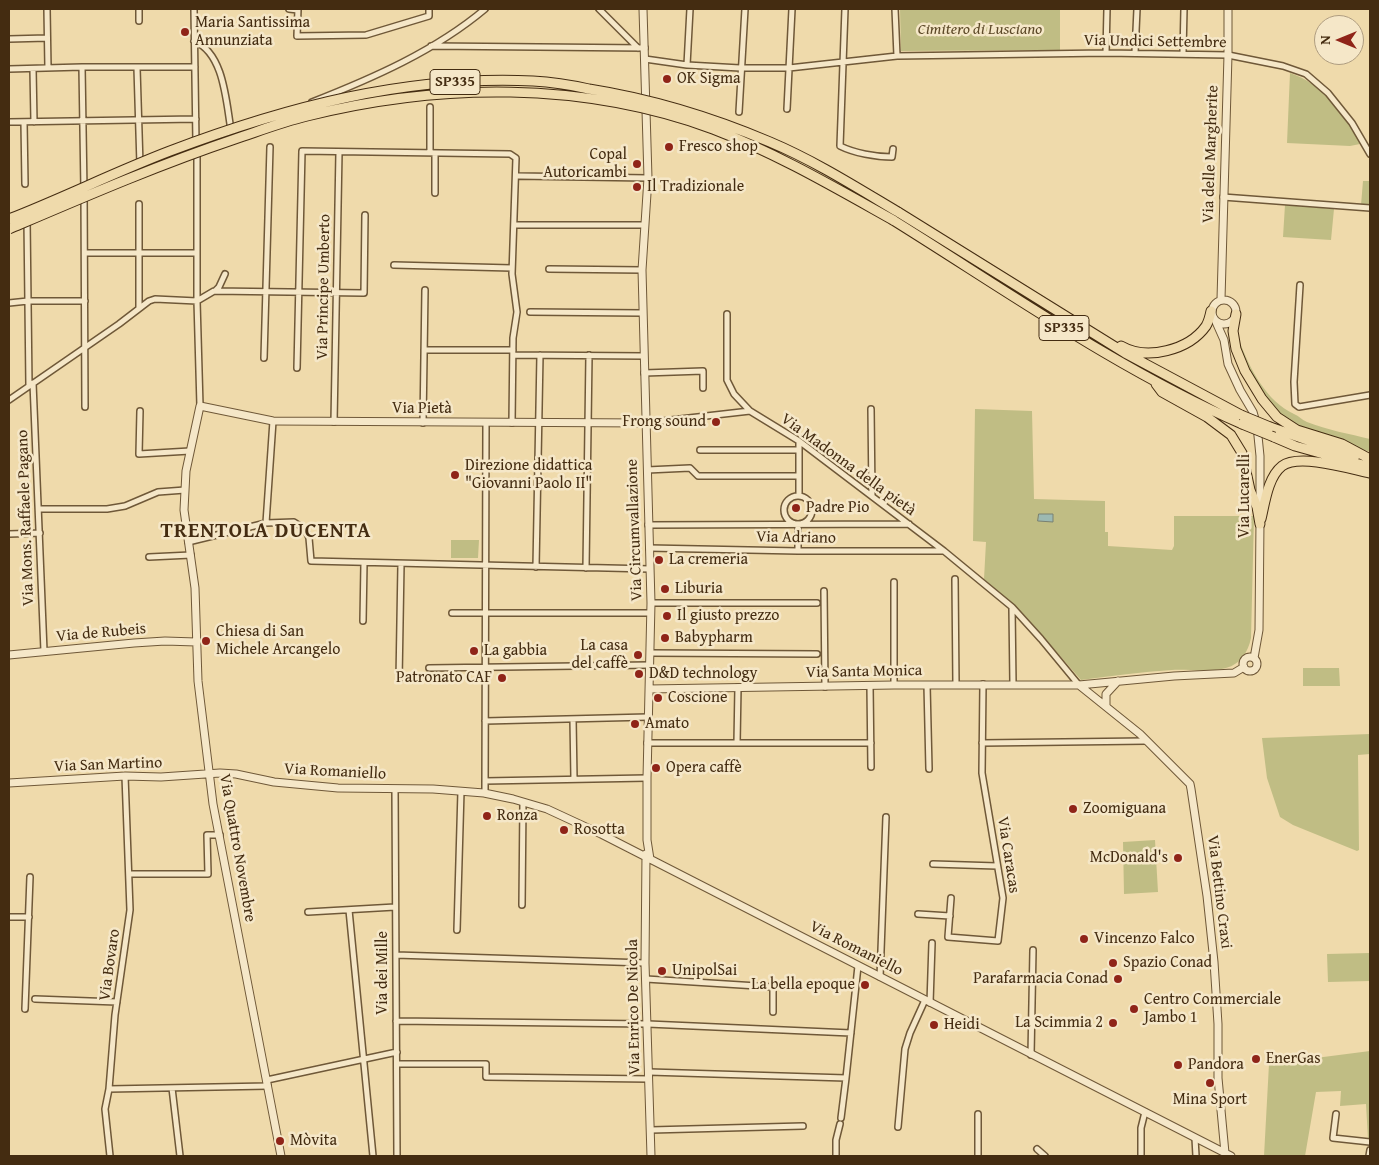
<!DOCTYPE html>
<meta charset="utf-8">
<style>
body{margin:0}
#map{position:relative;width:1379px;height:1165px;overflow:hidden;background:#efdaab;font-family:"Gentium Book Plus",serif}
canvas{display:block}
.frame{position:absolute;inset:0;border:10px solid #442c11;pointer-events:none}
.north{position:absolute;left:1314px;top:15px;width:50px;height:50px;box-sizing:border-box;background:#f5e7c8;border:1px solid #ae9c7f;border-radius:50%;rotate:270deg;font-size:14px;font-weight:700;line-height:20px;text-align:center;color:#442c11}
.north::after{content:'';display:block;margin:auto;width:18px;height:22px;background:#8f2418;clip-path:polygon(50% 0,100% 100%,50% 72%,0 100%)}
</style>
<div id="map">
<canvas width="1379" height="1165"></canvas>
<div class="frame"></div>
<div class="north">N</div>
</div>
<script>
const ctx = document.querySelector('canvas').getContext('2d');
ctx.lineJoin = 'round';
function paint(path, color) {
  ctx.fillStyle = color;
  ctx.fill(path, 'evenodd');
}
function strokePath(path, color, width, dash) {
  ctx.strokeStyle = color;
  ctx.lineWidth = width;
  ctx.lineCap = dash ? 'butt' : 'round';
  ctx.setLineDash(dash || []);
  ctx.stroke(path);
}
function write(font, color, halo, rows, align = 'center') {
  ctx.font = font + ' "Gentium Book Plus",serif';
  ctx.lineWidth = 5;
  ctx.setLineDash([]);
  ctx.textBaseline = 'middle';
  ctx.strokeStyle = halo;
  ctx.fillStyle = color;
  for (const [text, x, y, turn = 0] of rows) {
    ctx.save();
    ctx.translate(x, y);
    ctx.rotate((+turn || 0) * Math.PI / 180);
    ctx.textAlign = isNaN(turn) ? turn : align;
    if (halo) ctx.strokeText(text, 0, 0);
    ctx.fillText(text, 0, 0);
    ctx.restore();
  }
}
const green = new Path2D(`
 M900 9H1060V50L901 51Z
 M1290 73C1322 83 1345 115 1360 144L1350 146 1287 143Z
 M1363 181H1370V206L1361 205Z
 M1285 205 1334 209 1331 240 1283 237Z
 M1239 340C1250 369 1266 401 1294 414 1299 416 1302 420 1307 422 1327 430 1350 434 1370 439V452L1297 426 1277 412 1250 374 1239 347Z
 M975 409 1032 411 1034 499 1105 501V532H1108V546L1172 550 1174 546V516H1254L1251 638C1248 652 1241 664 1226 668 1209 673 1189 669 1172 670 1142 672 1111 676 1081 680L1026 617 984 579 986 542 973 541Z
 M451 540H479L478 558H451Z
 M1303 668H1339L1340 686H1303Z
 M1370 734V754L1358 755 1359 850 1357 851 1293 825 1280 817 1267 778 1262 738Z
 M1155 840 1158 892 1124 894 1123 842Z
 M1370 953V981L1328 982 1327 954Z
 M1370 1051V1138L1368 1139 1366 1104 1340 1106 1341 1091 1316 1092 1305 1156H1264L1269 1064Z`);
const water = new Path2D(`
 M1039 514H1053V522L1038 521Z`);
const minor = new Path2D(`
 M47 9 48 68
 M139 9V21
 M194 9 196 143
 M289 9 298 10
 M298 9 297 36 366 35 429 16V9
 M599 9 638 48
 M845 9 840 146C854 153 876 157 892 157L893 149
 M895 9 897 56
 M9 39 47 38
 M194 41C224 53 226 101 231 130
 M431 46 645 48
 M1106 53 1107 9
 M1135 53 1137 9
 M1183 53 1184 9
 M645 59 687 65 740 68H789L897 56 1106 53 1228 55 1283 66 1306 74 1328 93 1352 123 1370 154
 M687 65 690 9
 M82 67 84 191 85 407
 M137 68 140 165
 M9 69 82 67H195
 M33 69 34 122
 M312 102C373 78 435 51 485 9
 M430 107V153
 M787 109 792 9
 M739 112 745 9
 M9 122 196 119
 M24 122 25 184
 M197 152V301L200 406
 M435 153V193
 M518 176 648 178
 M114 179 218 138
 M1223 197 1370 208
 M139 204V308
 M27 220 29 386
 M514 225H645
 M85 253H197
 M394 265 512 268
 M549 269 642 270
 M1300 285 1294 382 1295 404 1299 407 1370 395
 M215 291 219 287 225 274
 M197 301 214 291 364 293 365 215
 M9 303 28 301H85
 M530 312 642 313
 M727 314V380L734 394 750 411
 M424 350H513
 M514 355 644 356
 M264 358 270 147
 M297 368 302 151 510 154 516 158 512 274 517 312 513 338 512 423
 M644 373 703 371V388
 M33 383 44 651
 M9 400 119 324 149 301 155 299 197 301
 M871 409 872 496
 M140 411 139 454 190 451
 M334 422 339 152
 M423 423 425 290
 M645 423 750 411 799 441 944 551 1012 607 1041 639 1079 685
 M799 441V496
 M700 450H799
 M647 470 690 468 698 476H799
 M784 510a14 14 0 1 1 28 0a14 14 0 1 1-28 0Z
 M39 509H107L125 506 158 492 185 490
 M266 523 273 421
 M648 525 909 524
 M9 534 40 533
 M188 542 266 523 294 522 305 529 309 538 311 561 650 569
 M649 548 798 551H943
 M798 551V524
 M149 557 191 555
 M536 567 540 355
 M586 568 589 355
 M955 579 956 685
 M894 582V685
 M824 591 825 687
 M651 603H817
 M1012 608 1013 684
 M452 613H651
 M363 621 364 563
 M650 653 817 654
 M429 668 650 665
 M399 680 401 564
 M927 685 929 769
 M870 686 871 767
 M573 719 574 779
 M485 721 648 717
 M647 743H871
 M737 743 738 687
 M982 743 1146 741
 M485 781 647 778
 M395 789 397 1156
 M485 793 486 423
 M933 864 997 866
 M129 874H208L207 835H220
 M951 898 948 937 998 941 1003 898 982 773 983 684
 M522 905 523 802
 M349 910 373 1156
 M308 912 395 907
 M918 914 950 916
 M9 917H29
 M457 930 461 791
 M396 955 645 963
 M880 977 886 817
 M646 979 773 987V1012
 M35 999 117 1002
 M930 1003 932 943
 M25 1009 30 877
 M396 1021 648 1024 851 1033
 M1031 1055 1033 950
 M397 1064H486V1077L649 1079
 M649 1072 846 1078
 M267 1080 397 1052
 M172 1088 180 1156
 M109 1089 268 1086
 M1336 1114 1333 1138 1370 1142
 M841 1118 846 1078 858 966
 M898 1127 905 1049 910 1033 925 1000
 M651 1130 803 1126
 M1195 1138 1196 1156
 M1037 1149 1045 1156
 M110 1156 105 1109 109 1089 115 1015 130 910 125 776
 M836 1156V1140L840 1124
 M978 1156V1114
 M1141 1156V1128L1145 1112
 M1369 1156 1370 1150`);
const tertiary = new Path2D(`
 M643 9 648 178 642 270 651 603 647 778V840L650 859
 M1221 299 1228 55V9
 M1212 312a12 12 0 1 1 24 0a12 12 0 1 1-24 0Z
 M1216 322 1224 340 1228 364 1240 390 1253 412 1257 426 1260 456V510
 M9 655 134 643 165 641 196 642
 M1243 664a7 7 0 1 1 14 0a7 7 0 1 1-14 0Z
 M1254 658 1259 630 1260 521
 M1079 685 1140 734 1190 784 1191 789 1207 896 1214 962 1218 1024V1078L1225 1153
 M649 689 894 685H1079L1174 676 1234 673 1244 667
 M1106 706V694L1118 681
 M9 783 125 776 161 777 220 773 236 774 274 782 338 788 433 789 484 793 513 799 547 809 601 834 1231 1156
 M646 854 645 963 651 1156
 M281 1156 213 804 198 681 195 588 184 510 186 471 200 406 273 421 645 423`);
const trunk = new Path2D(`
 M898 212 1125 353 1241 415
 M893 220C1007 291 1119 370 1242 424
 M1236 314 1233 331 1236 349 1245 371 1262 399 1277 417 1297 430 1342 444 1370 459
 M1121 346C1147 361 1189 350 1206 326 1209 321 1210 316 1211 311
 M1156 384 1162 392 1207 417 1231 435 1242 453 1250 490 1257 507 1260 524
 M1270 427 1330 448 1356 455
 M1274 437 1295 446 1370 467
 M1261 519C1265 502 1268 477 1282 466 1299 453 1351 469 1370 473`);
const trunkBridge = new Path2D(`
 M9 219C63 198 115 172 170 151 286 107 407 75 533 81 552 82 571 85 589 89 652 99 711 117 770 142 815 161 856 187 898 212
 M9 229C84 197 158 165 235 139 259 131 282 122 307 116 440 83 582 81 713 129 776 153 834 187 893 220
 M1241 415 1270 427
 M1242 424 1274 437`);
const markers = [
 [185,32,5,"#8f2418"],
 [667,79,5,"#8f2418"],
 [669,147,5,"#8f2418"],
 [637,164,5,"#8f2418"],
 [637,187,5,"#8f2418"],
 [716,422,5,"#8f2418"],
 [455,475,5,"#8f2418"],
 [796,508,5,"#8f2418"],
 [659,560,5,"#8f2418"],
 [665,589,5,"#8f2418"],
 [667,616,5,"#8f2418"],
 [665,638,5,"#8f2418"],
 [206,641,5,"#8f2418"],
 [474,651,5,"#8f2418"],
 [638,655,5,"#8f2418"],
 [639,674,5,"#8f2418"],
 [502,678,5,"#8f2418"],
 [658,698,5,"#8f2418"],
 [635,724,5,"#8f2418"],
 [656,768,5,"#8f2418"],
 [1073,809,5,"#8f2418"],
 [487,816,5,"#8f2418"],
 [564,830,5,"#8f2418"],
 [1178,858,5,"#8f2418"],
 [1084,939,5,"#8f2418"],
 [1113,963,5,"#8f2418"],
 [662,971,5,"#8f2418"],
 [1118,979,5,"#8f2418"],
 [865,985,5,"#8f2418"],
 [1134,1009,5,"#8f2418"],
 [1113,1023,5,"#8f2418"],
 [934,1025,5,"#8f2418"],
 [1256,1059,5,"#8f2418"],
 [1178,1065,5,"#8f2418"],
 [1210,1083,5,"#8f2418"],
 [280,1141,5,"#8f2418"]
];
const shields = [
 [455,82,50],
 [1064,328,50]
];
const shieldNames = [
 ["SP335",455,82],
 ["SP335",1064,328]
];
const poiNames = [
 ["Maria Santissima",195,23],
 ["Annunziata",195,41],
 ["OK Sigma",677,79],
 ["Fresco shop",679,147],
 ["Copal",627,155,"right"],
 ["Autoricambi",627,173,"right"],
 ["Il Tradizionale",647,187],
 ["Frong sound",706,422,"right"],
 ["Direzione didattica",465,466],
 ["\"Giovanni Paolo II\"",465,484],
 ["Padre Pio",806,508],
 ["La cremeria",669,560],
 ["Liburia",675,589],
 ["Il giusto prezzo",677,616],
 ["Chiesa di San",216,632],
 ["Michele Arcangelo",216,650],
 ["Babypharm",675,638],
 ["La casa",628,646,"right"],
 ["del caffè",628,664,"right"],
 ["La gabbia",484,651],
 ["D&D technology",649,674],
 ["Patronato CAF",492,678,"right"],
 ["Coscione",668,698],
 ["Amato",645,724],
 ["Opera caffè",666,768],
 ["Zoomiguana",1083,809],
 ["Ronza",497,816],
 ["Rosotta",574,830],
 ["McDonald's",1168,858,"right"],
 ["Vincenzo Falco",1094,939],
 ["Spazio Conad",1123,963],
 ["UnipolSai",672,971],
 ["Parafarmacia Conad",1108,979,"right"],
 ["La bella epoque",855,985,"right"],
 ["Centro Commerciale",1144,1000],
 ["Jambo 1",1144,1018],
 ["La Scimmia 2",1103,1023,"right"],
 ["Heidi",944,1025],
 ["EnerGas",1266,1059],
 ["Pandora",1188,1065],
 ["Mina Sport",1210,1100,"center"],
 ["Mòvita",290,1141]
];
const parkNames = [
 ["Cimitero di Lusciano",980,30]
];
const streetNames = [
 ["Via Undici Settembre",1155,42,1],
 ["Via delle Margherite",1211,154,-88],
 ["Via Principe Umberto",324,287,-89],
 ["Via Pietà",422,409],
 ["Via Madonna della pietà",848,465,36],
 ["Via Lucarelli",1245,496,-90],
 ["Via Mons. Raffaele Pagano",26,518,-92],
 ["Via Circumvallazione",635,530,-92],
 ["Via Adriano",796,538,1],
 ["Via de Rubeis",101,633,-5],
 ["Via Santa Monica",864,672,-1],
 ["Via San Martino",108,765,-2],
 ["Via Romaniello",335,772,3],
 ["Via Quattro Novembre",237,848,80],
 ["Via Caracas",1008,855,81],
 ["Via Bettino Craxi",1219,892,83],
 ["Via Romaniello",856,949,27],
 ["Via Bovaro",110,965,-82],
 ["Via dei Mille",383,973,-90],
 ["Via Enrico De Nicola",634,1007,-91]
];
const districtNames = [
 ["TRENTOLA DUCENTA",266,532]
];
paint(green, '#c0bd84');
paint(water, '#9cb9b2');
strokePath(water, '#798172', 1);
strokePath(minor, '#6f5838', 8);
strokePath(tertiary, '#6f5838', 9);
strokePath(trunk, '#442c11', 11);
strokePath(minor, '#f5e7c8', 5);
strokePath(tertiary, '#f5e7c8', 7);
strokePath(trunk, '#efdaab', 9);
strokePath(trunkBridge, '#442c11', 11, []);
strokePath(trunkBridge, '#efdaab', 9);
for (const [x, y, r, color] of markers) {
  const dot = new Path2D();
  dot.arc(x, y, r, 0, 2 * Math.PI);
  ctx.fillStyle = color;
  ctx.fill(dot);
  strokePath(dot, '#f5e7c8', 2);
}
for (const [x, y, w] of shields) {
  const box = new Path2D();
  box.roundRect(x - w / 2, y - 12.5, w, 25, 4);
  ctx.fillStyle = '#f5e7c8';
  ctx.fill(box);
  strokePath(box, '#442c11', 1);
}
write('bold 15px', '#442c11', null, shieldNames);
write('16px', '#442c11', '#f5e7c8', poiNames, 'left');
write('italic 16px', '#5d4928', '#f5e7c8', parkNames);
write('16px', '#442c11', '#f5e7c8', streetNames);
ctx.letterSpacing = '1px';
write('bold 21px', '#442c11', '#f5e7c8', districtNames);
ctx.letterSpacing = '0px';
</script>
